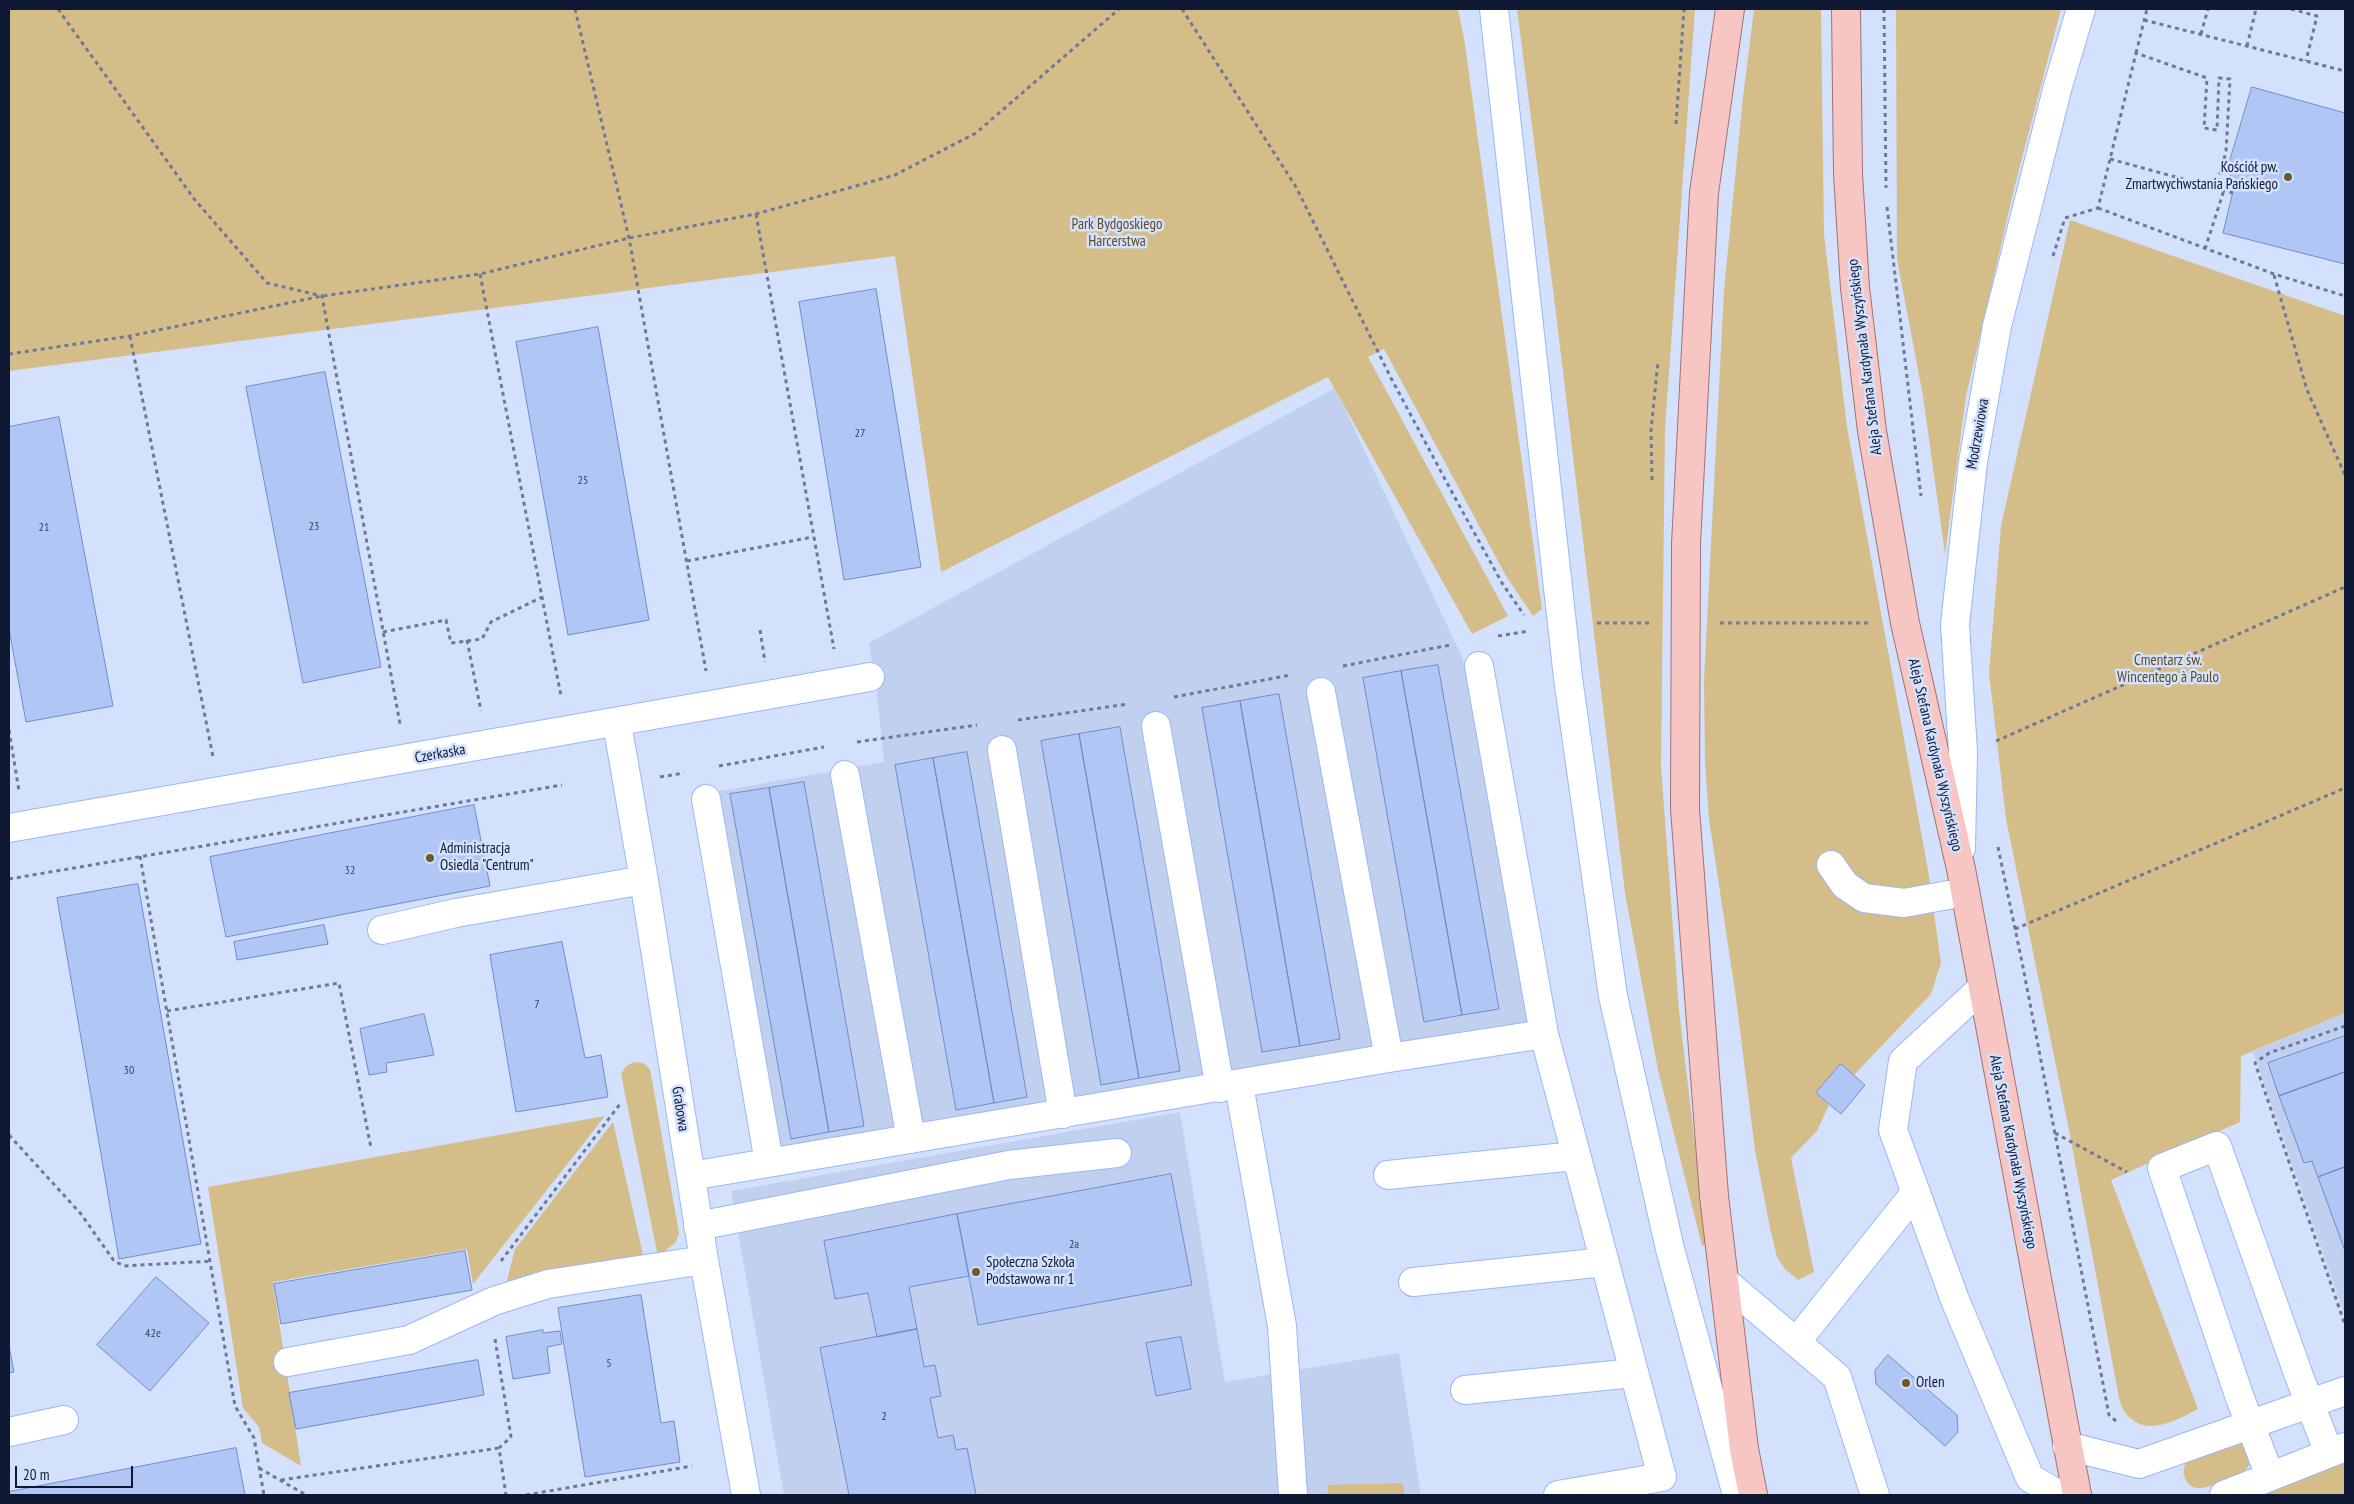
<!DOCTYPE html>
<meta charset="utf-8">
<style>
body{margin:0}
#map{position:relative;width:2354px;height:1504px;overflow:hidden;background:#d3e1fd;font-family:"PT Sans Narrow",sans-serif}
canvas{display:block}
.frame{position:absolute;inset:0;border:10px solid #0e1832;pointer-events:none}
.scale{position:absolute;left:15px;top:1466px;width:118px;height:22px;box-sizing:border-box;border:2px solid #0e1832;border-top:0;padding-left:6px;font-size:15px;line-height:18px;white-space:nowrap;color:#0e1832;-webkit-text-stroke:4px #d3e1fd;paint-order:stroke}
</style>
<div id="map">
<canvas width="2354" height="1504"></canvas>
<div class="frame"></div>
<div class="scale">20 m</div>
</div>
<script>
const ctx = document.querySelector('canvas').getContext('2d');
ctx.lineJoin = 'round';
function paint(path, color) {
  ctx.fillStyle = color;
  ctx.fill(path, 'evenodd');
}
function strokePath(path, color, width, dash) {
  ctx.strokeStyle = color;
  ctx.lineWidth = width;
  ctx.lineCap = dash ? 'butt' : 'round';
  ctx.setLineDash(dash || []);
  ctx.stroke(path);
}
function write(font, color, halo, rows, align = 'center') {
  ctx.font = font + ' "PT Sans Narrow",sans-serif';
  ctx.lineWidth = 5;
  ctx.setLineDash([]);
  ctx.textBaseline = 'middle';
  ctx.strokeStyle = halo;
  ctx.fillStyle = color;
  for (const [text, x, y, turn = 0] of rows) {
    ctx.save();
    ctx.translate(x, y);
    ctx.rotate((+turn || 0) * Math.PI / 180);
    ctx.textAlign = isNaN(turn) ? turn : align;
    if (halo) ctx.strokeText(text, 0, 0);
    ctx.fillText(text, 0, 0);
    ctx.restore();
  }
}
const built = new Path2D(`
 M1335 388 1463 659 1531 1023 778 1151 720 791 884 762 876 684 869 643Z
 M2345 1013V1316L2253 1052Z
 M1180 1112 1225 1382 1399 1353 1421 1495H784L731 1191Z`);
const green = new Path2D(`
 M9 9H1458L1465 44 1542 609 1533 616 1506 576 1384 349 1368 357 1508 616 1472 634 1328 377 941 572 895 256 9 371Z
 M1517 9H1695L1665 429 1661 766 1679 1010 1707 1245 1702 1246 1658 1070 1625 893 1555 305Z
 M1754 9H1821L1824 235 1847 427 1928 870 1941 963 1931 994 1854 1075 1841 1064 1816 1093 1829 1105 1817 1131 1791 1158 1814 1272 1798 1280 1785 1269 1777 1257 1770 1228 1755 1150 1735 991 1709 819 1705 761 1704 680 1724 290 1743 97Z
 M1896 9H2061L2015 185 1966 396 1945 554 1923 396 1897 259Z
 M2070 220 2345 316V1013L2241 1056 2240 1122 2111 1180 2198 1409C2177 1420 2148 1437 2128 1416 2123 1412 2121 1404 2119 1398L2069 1130 2006 819 1989 673 2001 526Z
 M634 1062 643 1063 650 1069 679 1233 676 1242 658 1257 621 1074 626 1066Z
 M605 1116 473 1284 467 1249 273 1282 301 1466 262 1443 259 1427 243 1408 208 1187Z
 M613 1122 644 1259 505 1288 515 1249Z
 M2238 1442 2247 1444 2252 1459C2250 1463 2248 1469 2243 1472 2233 1478 2214 1486 2202 1488 2186 1490 2179 1472 2187 1461Z
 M2345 1461V1495H2257Z
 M1403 1483 1404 1495H1328L1327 1485Z`);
const building = new Path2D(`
 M2252 87 2345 113V264L2223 233 2234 187 2228 167Z
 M876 289 921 567 844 580 799 302Z
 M598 327 649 620 568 635 516 342Z
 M325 372 381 667 303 683 246 387Z
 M59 417 113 706 26 722 9 629V427Z
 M1438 665 1499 1009 1462 1015 1401 671Z
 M1401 671 1462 1015 1424 1022 1363 678Z
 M1279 694 1340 1039 1300 1046 1240 701Z
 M1240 701 1300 1046 1262 1052 1202 708Z
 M1120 727 1180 1071 1139 1078 1079 734Z
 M1079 734 1139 1078 1101 1085 1041 741Z
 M967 752 1027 1097 994 1103 933 758Z
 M933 758 994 1103 956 1110 895 765Z
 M804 782 864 1126 829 1132 769 788Z
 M769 788 829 1132 791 1139 730 794Z
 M474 805 490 886 226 937 210 857Z
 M138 884 201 1244 119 1259 57 898Z
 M324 925 328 944 237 960 234 942Z
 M562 942 585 1058 601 1055 608 1097 516 1112 490 955Z
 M424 1014 434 1055 386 1063 387 1072 369 1075 360 1029Z
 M2345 1036V1072L2279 1096 2268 1063Z
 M1841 1064 1865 1085 1841 1114 1816 1093Z
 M2345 1072V1167L2318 1177 2312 1161 2304 1163 2279 1096Z
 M2345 1167V1251L2318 1177Z
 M1171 1174 1192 1285 978 1325 957 1214Z
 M957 1214 969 1276 909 1287 917 1329 877 1337 868 1293 835 1299 824 1241Z
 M465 1251 472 1290 281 1324 274 1284Z
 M156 1277 209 1323 150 1391 97 1345Z
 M641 1295 661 1423 674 1421 680 1462 585 1477 558 1308Z
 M917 1329 924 1367 935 1365 941 1396 930 1398 938 1438 953 1435 956 1450 967 1448 976 1495H849L820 1348Z
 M543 1330V1333L560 1331 562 1344 547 1347 550 1373 513 1379 506 1337Z
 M1181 1337 1191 1389 1156 1396 1146 1343Z
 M9 1346 14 1372 9 1373Z
 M1888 1355 1957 1415 1958 1432 1945 1446 1876 1384 1875 1371Z
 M478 1360 484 1395 296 1429 289 1393Z
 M236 1448 245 1495H9V1492Z`);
const path = new Path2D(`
 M58 9 195 200 267 283 322 296 400 724
 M575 9 629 238 706 671
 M1182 9 1296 187 1391 378 1454 496 1502 583 1524 615
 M1884 9 1886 188
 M2291 9 2317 16 2306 61
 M2144 20 2345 71
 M2201 34 2208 9
 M2247 46 2256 9
 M2136 53 2147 9
 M1676 124 1684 9
 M2110 159 2216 188
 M1887 207 1921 496
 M2098 208 2274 274 2345 296
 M756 214 834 649
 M2205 249 2224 190
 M2053 256 2065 218 2098 208 2136 53 2207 78 2204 128 2217 130 2219 78 2230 79 2226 152 2216 188 2233 193
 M480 274 561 696
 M2274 275 2307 390 2345 475
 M130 336 213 757
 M9 354 130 336 322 296 480 274 629 238 756 214 895 175 976 133 1119 9
 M1652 480 1651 430 1658 362
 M687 561 813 537
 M1597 623H1651
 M1720 623H1871
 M760 630 765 662
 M383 632 446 620 451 643 482 639 491 622 542 597
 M1498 636 1529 631
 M467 640 481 711
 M1343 666 1450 645
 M1174 697 1291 675
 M1018 720 1128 704
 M9 730 19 791
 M1996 741 2345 587
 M857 742 977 725
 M719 766 824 747
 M660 777 684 773
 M1998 847 2023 967 2109 1415 2116 1421
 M140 856 235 1406 254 1438 264 1495
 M9 879 562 785
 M2015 929 2345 788
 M167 1011 339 983 371 1148
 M2345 1026 2269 1053 2255 1063 2345 1325
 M2055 1133 2127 1172
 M9 1135 81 1214 114 1261 124 1266 212 1261
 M501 1261 620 1104
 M495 1339 511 1437 499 1448 506 1495
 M259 1468 306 1495
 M281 1480 499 1448
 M526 1495 692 1466`);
const minor = new Path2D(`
 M1494 9 1568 678 1613 996 1670 1249 1737 1495
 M1479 666 1544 1034
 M1321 692 1389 1058
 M617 723 644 880 704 1260 746 1495
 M1156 726 1220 1088
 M1002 750 1063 1114
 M845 775 911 1139
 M706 799 769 1162
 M9 828 870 677
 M1961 848 1963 752 1955 624 1973 462 1997 326 2058 86 2081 9
 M1831 865 1845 885 1864 898 1904 903 1965 892
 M382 930 456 913 644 880
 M1982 988 1903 1061 1893 1130 1955 1300 2030 1478 2060 1495
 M1239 1085 1282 1326 1293 1495
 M1388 1175 1575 1156
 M691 1176 1389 1058 1544 1034 1662 1477 1558 1495
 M698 1226 1009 1165 1117 1153
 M1724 1281 1837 1377 1875 1495
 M1413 1282 1605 1262
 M1796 1342 1916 1192
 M288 1362 409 1340 494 1301 548 1284 704 1260
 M1465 1390 1634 1373
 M9 1432 64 1420
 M2067 1446 2139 1464 2345 1391
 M2270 1476 2240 1398 2162 1168 2217 1146 2299 1376 2329 1453
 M2224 1495 2345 1447`);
const major = new Path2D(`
 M1730 9 1704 193 1686 544 1685 809 1714 1196 1744 1449 1753 1495
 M1846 9 1848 174 1855 288 1872 431 1905 623 1961 869 2077 1495`);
const markers = [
 [2288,177,5,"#6f5928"],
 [430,858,5,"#6f5928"],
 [976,1272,5,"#6f5928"],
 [1906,1383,5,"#6f5928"]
];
const numberNames = [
 ["27",860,434],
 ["25",583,481],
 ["23",314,527],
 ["21",44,528],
 ["32",350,871],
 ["7",537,1005],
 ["30",129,1071],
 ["2a",1074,1245],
 ["42e",153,1334],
 ["5",609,1364],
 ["2",884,1417]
];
const poiNames = [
 ["Kościół pw.",2278,168,"right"],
 ["Zmartwychwstania Pańskiego",2278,185,"right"],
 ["Administracja",440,849],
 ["Osiedla \"Centrum\"",440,866],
 ["Społeczna Szkoła",986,1263],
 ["Podstawowa nr 1",986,1280],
 ["Orlen",1916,1383]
];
const parkNames = [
 ["Park Bydgoskiego",1117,225],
 ["Harcerstwa",1117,242],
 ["Cmentarz św.",2168,661],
 ["Wincentego à Paulo",2168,678]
];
const streetNames = [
 ["Aleja Stefana Kardynała Wyszyńskiego",1865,357,-97],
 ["Modrzewiowa",1978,434,-80],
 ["Czerkaska",440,754,-10],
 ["Aleja Stefana Kardynała Wyszyńskiego",1935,755,77],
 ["Grabowa",680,1109,81],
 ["Aleja Stefana Kardynała Wyszyńskiego",2013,1152,79]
];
paint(built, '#c2d0ef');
paint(green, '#d5bd89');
paint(building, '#b0c7f6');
strokePath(building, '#6e8ccd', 1);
strokePath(minor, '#98b7fc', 30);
strokePath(major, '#a27075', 30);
strokePath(path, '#6e7a95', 3, [4, 4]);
strokePath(minor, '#fff', 28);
strokePath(major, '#f7c6c2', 28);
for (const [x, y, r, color] of markers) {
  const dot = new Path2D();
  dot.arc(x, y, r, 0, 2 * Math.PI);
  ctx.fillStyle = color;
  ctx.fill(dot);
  strokePath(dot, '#d3e1fd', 2);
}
write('12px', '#364463', null, numberNames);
write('15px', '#0e1832', '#d3e1fd', poiNames, 'left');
write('15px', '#5c4b25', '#d3e1fd', parkNames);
write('15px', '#0e1832', '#d3e1fd', streetNames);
</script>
